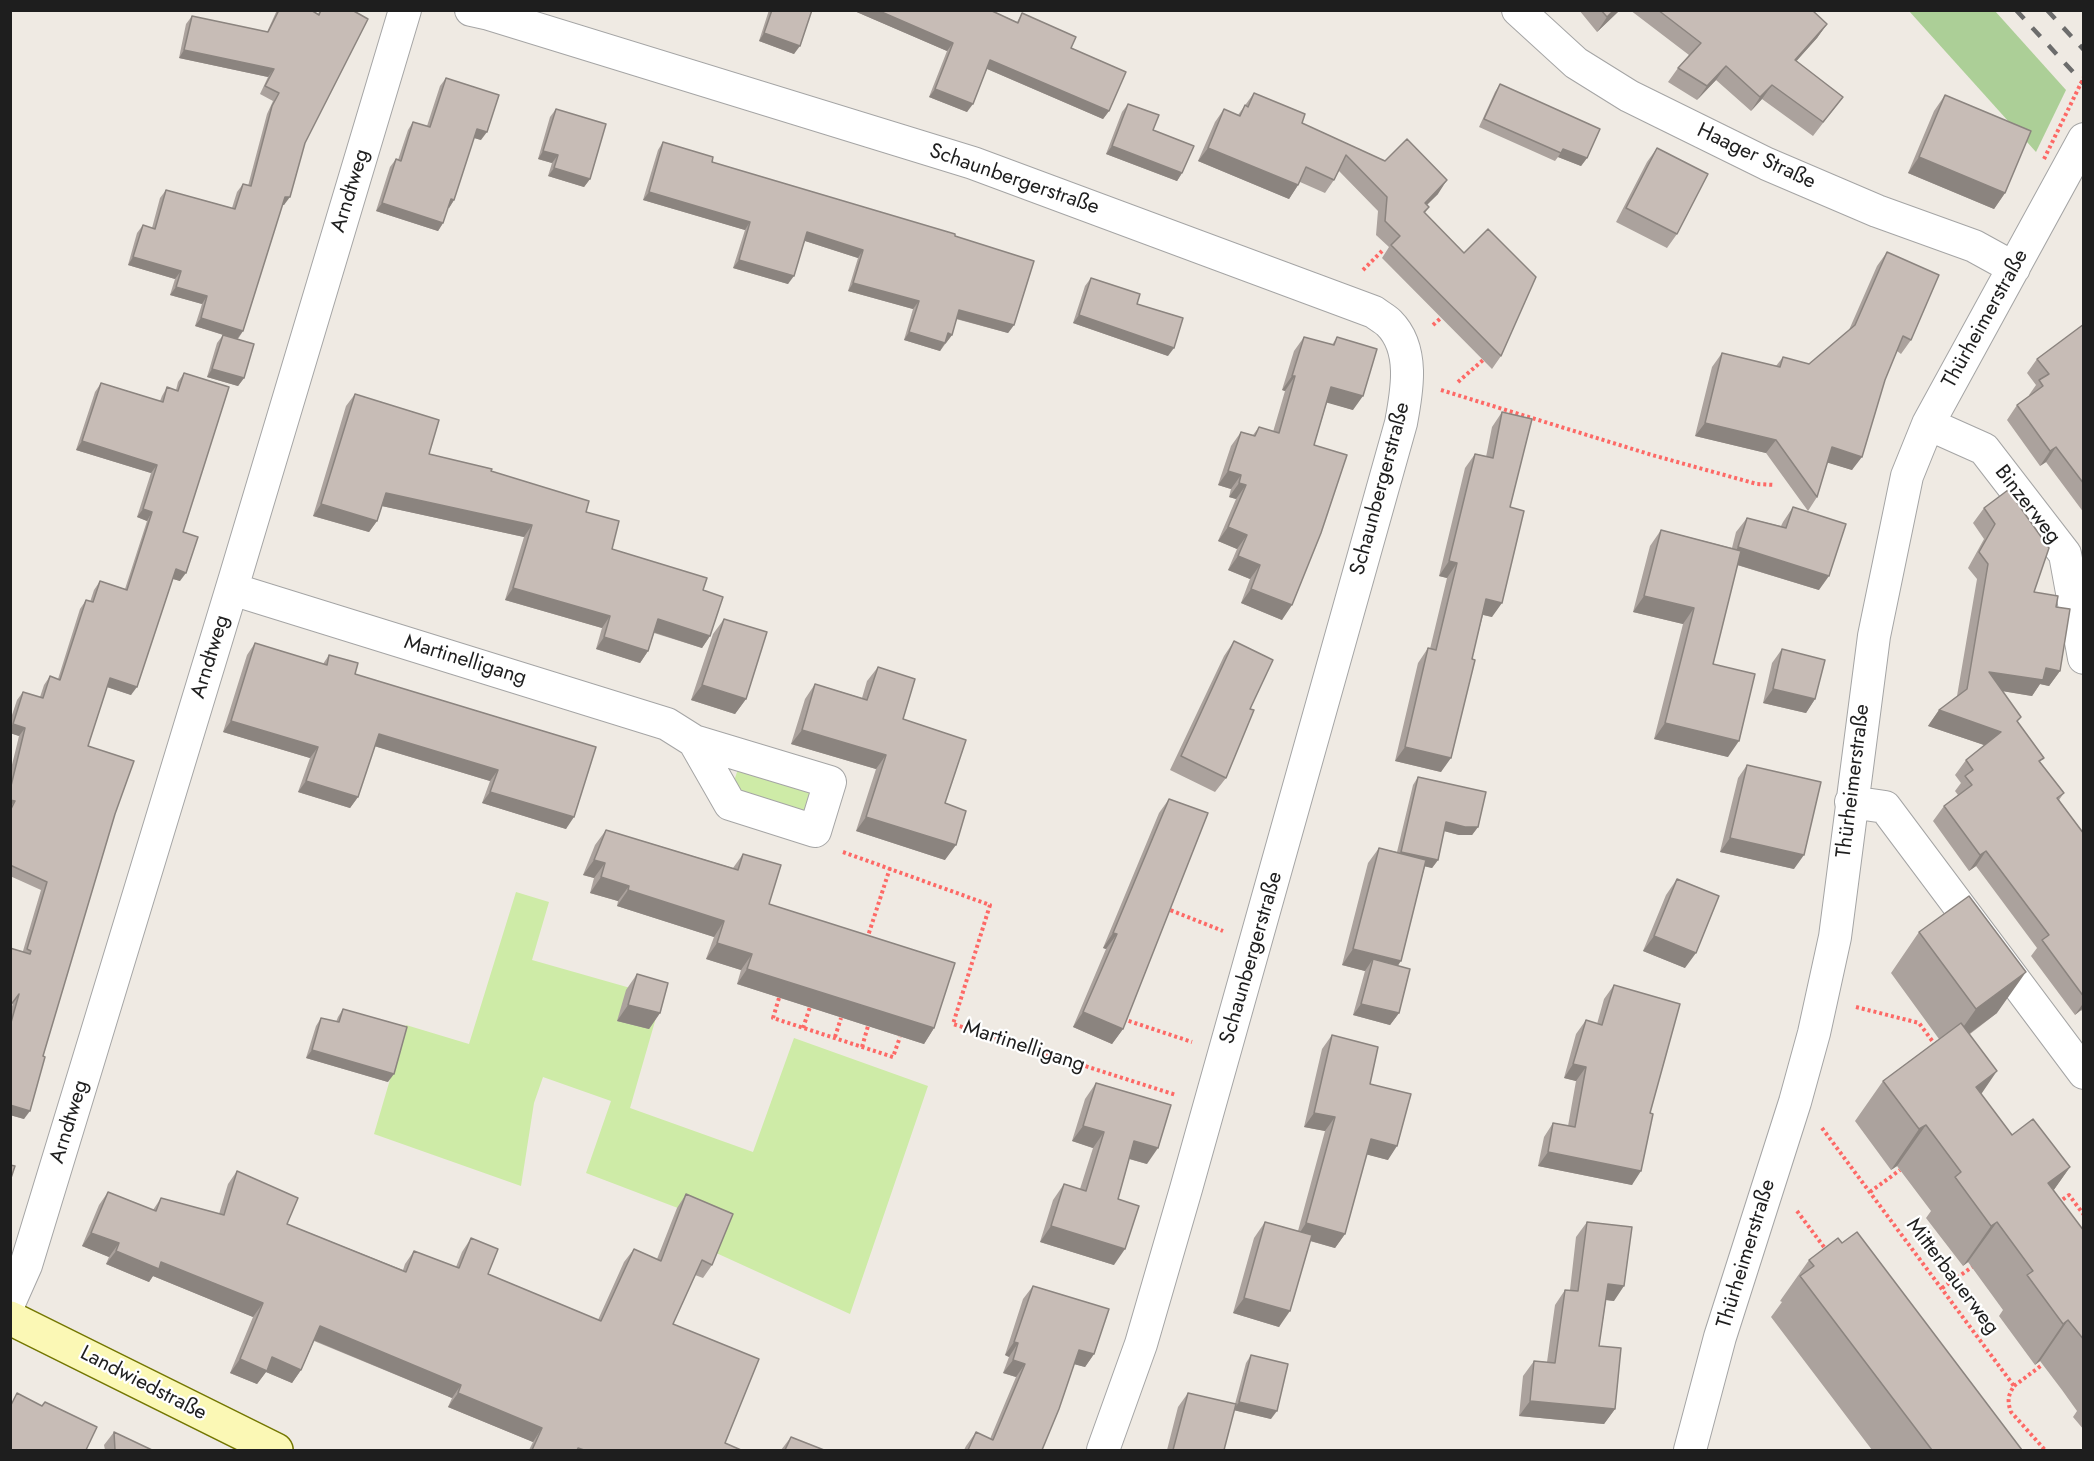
<!DOCTYPE html>
<meta charset="utf-8">
<style>
body{margin:0}
#map{position:relative;width:2094px;height:1461px;overflow:hidden;background:#efeae3;font-family:Jost,sans-serif}
canvas{display:block}
.frame{position:absolute;inset:0;border:12px solid #1e1e1e;pointer-events:none}
</style>
<div id="map">
<canvas width="2094" height="1461"></canvas>
<div class="frame"></div>
</div>
<script>
const ctx = document.querySelector('canvas').getContext('2d');
ctx.lineJoin = 'round';
function paint(path, color) {
  ctx.fillStyle = color;
  ctx.fill(path, 'evenodd');
}
function strokePath(path, color, width, dash) {
  ctx.strokeStyle = color;
  ctx.lineWidth = width;
  ctx.lineCap = dash ? 'butt' : 'round';
  ctx.setLineDash(dash || []);
  ctx.stroke(path);
}
function write(font, color, halo, rows, align = 'center') {
  ctx.font = font + ' Jost,sans-serif';
  ctx.lineWidth = 4.5;
  ctx.setLineDash([]);
  ctx.textBaseline = 'middle';
  ctx.strokeStyle = halo;
  ctx.fillStyle = color;
  for (const [text, x, y, turn = 0] of rows) {
    ctx.save();
    ctx.translate(x, y);
    ctx.rotate((+turn || 0) * Math.PI / 180);
    ctx.textAlign = isNaN(turn) ? turn : align;
    if (halo) ctx.strokeText(text, 0, 0);
    ctx.fillText(text, 0, 0);
    ctx.restore();
  }
}
const grass = new Path2D(`
 M738 769 809 787 813 794 804 813 736 794 732 787Z
 M516 892 549 902 532 960 662 997 630 1108 753 1152 794 1038 928 1086 850 1314 714 1252 725 1226 586 1173 611 1101 543 1077 534 1103 521 1186 374 1134 406 1025 469 1044Z`);
const forest = new Path2D(`
 M1909 11H1995L2066 90 2036 152Z`);
const path = new Path2D(`
 M1363 270 1382 251
 M1433 325 1441 318
 M1458 382 1483 360
 M1441 390 1652 455 1757 484 1775 485
 M843 852 990 905 953 1024 1176 1095
 M1165 908 1223 931
 M867 939 890 868
 M779 998 773 1018 893 1057 900 1037
 M1856 1007 1919 1023 1936 1046
 M1123 1019 1192 1042
 M803 1028 810 1007
 M835 1037 841 1018
 M862 1047 868 1026
 M1822 1128 2014 1386C2008 1395 2007 1401 2011 1412L2045 1450
 M1870 1192 1900 1170
 M2058 1203 2069 1195 2084 1215
 M1797 1211 1827 1251
 M1942 1288 1975 1265
 M2014 1386 2042 1365`);
const minor = new Path2D(`
 M471 10 489 14 973 163 1374 312C1379 316 1385 319 1389 323 1415 349 1407 391 1401 423L1186 1189 1141 1344 1103 1450
 M1518 10 1576 63 1629 96 1767 164 1877 211 1974 246 2014 268
 M1928 424 1984 449 2065 554 2084 658
 M232 589 667 724 694 741 830 782 815 831 730 804 694 741
 M1851 802 1885 807 2084 1073
 M10 1301 26 1265 87 1065 235 578 405 10
 M1690 1450 1720 1337 1795 1102 1814 1033 1835 937 1874 636 1907 476 1928 424 2084 139`);
const secondary = new Path2D(`
 M10 1318 276 1450`);
const rail = new Path2D(`
 M2016 10 2084 84
 M2047 10 2084 50`);
const pathBridge = new Path2D(`
 M2044 159 2084 77`);
const wall = new Path2D(`
 M277 10H311L318 14 320 10H352L305 143 284 205H282L243 331 238 339 244 378 238 386 207 377 217 343 223 335 195 326 202 304 170 295 175 279 128 265 137 233 143 225 152 228 160 198 166 190 232 208 237 192 243 184 248 186 267 114 273 101 260 94 268 77 179 58 186 24 192 16 267 32Z
 M769 10H812L794 54 759 41Z
 M852 10H990L1017 22 1022 13 1071 48 1109 111 1103 119 987 69 967 112 929 97 947 51Z
 M1579 10H1620L1597 32Z
 M1630 10H1812L1827 24 1817 38 1796 61 1843 97 1813 136 1762 99 1751 111 1716 80 1697 100 1668 82 1678 68 1689 55Z
 M446 78 481 140 474 138 454 200 449 208H448L443 223 438 231 376 211 390 167 396 159 398 160 408 130 413 122 427 126 440 86Z
 M1500 84 1587 158 1581 166 1558 157 1555 161 1479 127 1495 92Z
 M1254 93 1302 123 1438 194 1427 205 1429 207 1425 213 1501 356 1492 369 1382 258 1389 247 1376 235 1378 211 1339 171 1334 180 1325 193 1300 182 1289 199 1198 161 1215 122 1224 109 1238 115Z
 M1945 95 2005 193 1994 209 1908 173 1934 111Z
 M1128 104 1153 130 1182 173 1177 181 1106 154 1122 112Z
 M556 109 590 179 584 187 548 176 552 163 538 159 550 117Z
 M663 142 712 162 955 236 1014 325 1008 333 956 319 952 335 940 351 904 340 913 309 848 291 858 258 805 241 788 284 733 268 745 230 643 200 658 150Z
 M1657 148 1677 234 1667 248 1616 222 1647 162Z
 M1887 252 1911 340 1901 354 1897 351 1885 380 1852 470 1827 462 1817 497 1808 511 1766 453 1695 436 1712 367 1722 353 1776 366 1783 357 1809 364 1849 330 1877 266Z
 M1091 278 1137 304 1168 356 1073 323 1085 286Z
 M2084 324V513L2046 462 2040 466 2007 420 2017 405 2030 396 2029 395 2036 385 2027 373 2037 359Z
 M1304 337 1332 345 1337 337 1353 410 1327 402 1314 445 1282 620 1241 603 1250 579 1228 570 1237 549 1218 541 1236 499 1229 497 1231 489 1218 485 1231 446 1241 432 1253 435 1259 427 1273 432 1285 391 1282 390 1294 351Z
 M184 373 183 532 180 581 173 579 131 695 107 687 88 746 115 814 24 1119 10 1115V1013L13 1003 23 951 41 890 10 876V773L19 736 10 733V721L17 700 23 692 40 697 44 685 50 676 58 679 80 609 86 600 90 602 94 590 100 581 125 589 147 521 137 517 151 473 76 450 95 392 101 383 160 401 162 396 167 387 176 390 178 382Z
 M355 394 429 454 491 471 586 512 612 549 703 590 710 636 702 648 654 633 648 651 640 663 596 649 602 628 505 600 524 537 382 506 377 521 369 532 313 516 346 406Z
 M1502 412 1510 507 1492 617 1483 615 1441 772 1395 761 1418 663 1428 648 1430 649 1447 578 1439 576 1465 468 1475 454 1486 457 1492 427Z
 M2008 490 2034 592 2056 607 2060 671 2049 686 2040 684 2032 696 2002 691 2018 722 2041 763 2064 793 2059 800 2084 834V1013L2081 1010 2075 1015 2031 956 2037 948 1976 866 1969 871 1933 821 1944 806 1958 795 1955 791 1961 783 1955 775 1966 760 1984 745 1928 726 1939 710 1957 696 1977 579 1968 568 1984 539 1973 523 1984 508Z
 M1793 507 1819 590 1737 565 1713 664 1728 757 1654 739 1683 624 1633 612 1650 546 1661 530 1732 548 1736 532 1747 518 1781 526 1783 522Z
 M724 619 746 699 735 714 691 700 713 634Z
 M1234 641 1250 709 1226 778 1215 792 1170 770 1224 656Z
 M255 643 323 664 329 655 355 674 596 747 566 829 482 803 490 781 374 746 358 797 350 808 298 792 310 758 223 732 247 655Z
 M1782 649 1815 699 1806 713 1763 703 1772 663Z
 M878 667 903 719 945 803V860L856 831 876 769 791 744 805 699 815 684 862 698 867 681Z
 M1747 765 1794 869 1720 852 1738 778Z
 M1418 777 1478 827 1472 835H1459L1444 831 1438 860 1432 868 1425 866 1398 966 1399 1013 1390 1025 1353 1015 1365 971 1342 965 1368 863 1379 848 1397 852 1413 785Z
 M1169 799 1123 1029 1112 1044 1073 1027 1106 949 1103 948 1159 813Z
 M606 830 733 868 743 854 769 904 934 1028 924 1044 737 984 741 970 706 959 714 937 617 906 618 901 590 893 594 878 583 875 595 845Z
 M1677 879 1685 968 1643 951 1666 895Z
 M1919 932 1997 1013 1970 1034 1981 1094 2012 1135 2070 1167 2053 1191 2084 1231V1430L2073 1417 2077 1411 2062 1390 2040 1361 2035 1365 1999 1316 2003 1310 1968 1262 1963 1266 1926 1218 1931 1211 1897 1166 1891 1170 1855 1121 1883 1081 1939 1039 1891 973Z
 M637 974 660 1013 649 1029 617 1021 626 990Z
 M1614 985 1650 1113 1632 1185 1538 1166 1544 1137 1553 1123 1568 1126 1576 1081 1564 1078 1576 1034 1586 1020 1597 1024 1604 999Z
 M343 1009 388 1082 306 1058 316 1026 321 1018 336 1022 338 1017Z
 M1332 1035 1370 1084 1388 1160 1366 1154 1345 1234 1335 1248 1310 1241 1279 1327 1233 1313 1254 1238 1265 1222 1298 1231 1325 1131 1304 1127 1322 1049Z
 M1096 1083 1147 1164 1129 1159 1118 1199 1114 1265 1040 1242 1053 1200 1064 1184 1080 1189 1093 1148 1072 1141 1085 1099Z
 M237 1171 287 1224 403 1270 405 1264 414 1251 456 1267 462 1252 471 1238 488 1274 598 1320 624 1262 634 1249 657 1259 677 1208 686 1194 712 1265 703 1278 695 1275 673 1324 725 1443 741 1450H529L533 1442 448 1407 452 1398 314 1341 301 1370 292 1383 266 1372 257 1384 230 1373 253 1317 153 1276 149 1282 106 1264 109 1257 82 1246 99 1205 108 1192 153 1210 161 1198 219 1214 228 1184Z
 M1587 1222 1614 1301 1606 1300 1599 1346 1615 1409 1604 1424 1519 1416 1523 1376 1534 1361 1547 1362 1555 1305 1565 1290H1570L1576 1237Z
 M1809 1260 2022 1450H1872L1771 1317 1782 1302 1780 1301Z
 M1033 1286 1094 1354 1085 1367 1074 1364 1042 1450H964L966 1446 976 1432 990 1439 1016 1377 1003 1373 1009 1357 1005 1355 1023 1299Z
 M1251 1355 1271 1419 1234 1410 1224 1450H1167L1178 1407 1188 1393 1235 1404 1246 1363Z
 M114 1432 152 1450H105L104 1445Z
 M791 1437 824 1450H781Z`);
const shadedWall = new Path2D(`
 M852 10H877L953 43 947 51Z
 M1614 10H1620L1597 32 1607 17Z
 M1827 24 1817 38 1785 74 1795 60Z
 M764 33 800 46 794 54 759 41Z
 M184 50 274 69 268 77 179 58Z
 M990 60 1109 111 1103 119 985 68Z
 M1726 66 1716 80 1697 100 1707 86Z
 M1772 85 1762 99 1751 111 1760 97Z
 M935 89 973 104 967 112 929 97Z
 M477 129 487 132 481 140 471 137Z
 M1112 146 1182 173 1177 181 1106 154Z
 M1208 148 1298 185 1289 199 1198 161Z
 M1563 149 1587 158 1581 166 1558 157Z
 M543 151 558 155 552 163 538 159Z
 M1919 157 2005 193 1994 209 1908 173Z
 M554 168 590 179 584 187 548 176Z
 M1447 180 1438 194 1415 216 1425 203Z
 M649 192 750 222 745 230 643 200Z
 M285 197H290L284 205H279Z
 M451 199 454 200 449 208 445 207Z
 M382 203 443 223 438 231 376 211Z
 M807 232 863 250 858 258 802 240Z
 M133 257 181 271 175 279 128 265Z
 M739 260 794 276 788 284 733 268Z
 M853 283 919 301 913 309 848 291Z
 M176 287 207 296 202 304 170 295Z
 M959 310 1014 325 1008 333 954 318Z
 M1079 315 1174 348 1168 356 1073 323Z
 M201 318 243 331 237 339 195 326Z
 M909 332 945 343 940 351 904 340Z
 M948 333 952 335 946 343 943 341Z
 M212 369 244 378 238 386 207 377Z
 M1292 376H1295L1285 391 1282 390Z
 M1331 387 1363 396 1353 410 1321 401Z
 M1705 423 1776 440 1766 453 1695 436Z
 M82 441 157 465 151 473 76 450Z
 M1832 447 1862 457 1852 470 1822 461Z
 M2056 447 2046 462 2040 466 2050 451Z
 M1228 471 1241 475 1231 489 1218 485Z
 M1239 483 1246 485 1236 499 1229 497Z
 M386 493 532 525 524 537 377 505Z
 M321 504 377 521 369 532 313 516Z
 M143 509 152 512 147 521 137 517Z
 M1228 527 1247 535 1237 549 1218 541Z
 M1738 547 1829 576 1819 590 1728 562Z
 M1238 556 1260 565 1250 579 1228 570Z
 M1449 561 1457 563 1447 578 1439 576Z
 M176 569 186 573 180 581 170 578Z
 M513 588 610 616 602 628 505 600Z
 M1251 589 1292 605 1282 620 1241 603Z
 M1644 596 1694 608 1683 624 1633 612Z
 M1486 599 1502 603 1492 617 1476 613Z
 M658 619 710 636 702 648 650 631Z
 M604 637 648 651 640 663 596 649Z
 M2046 668 2060 671 2049 686 2040 684 2032 696 1978 687 1989 672Z
 M110 678 137 687 131 695 104 686Z
 M702 685 746 699 735 714 691 700Z
 M1773 689 1815 699 1806 713 1763 703Z
 M1939 710 2001 732 1990 747 1928 726Z
 M231 721 318 747 310 758 223 732Z
 M1665 723 1739 741 1728 757 1654 739Z
 M13 724 25 728 19 736 10 733V727Z
 M802 730 886 755 876 769 791 744Z
 M379 734 498 770 490 781 371 745Z
 M1405 747 1451 758 1441 772 1395 761Z
 M306 781 358 797 350 808 298 792Z
 M490 792 574 817 566 829 482 803Z
 M10 800 15 801 10 807Z
 M866 817 956 845 945 860 856 831Z
 M1446 822 1478 827 1472 835H1459L1440 830Z
 M1730 838 1804 855 1794 869 1720 852Z
 M1986 851 1976 866 1969 871 1980 855Z
 M1401 852 1438 860 1432 868 1396 860Z
 M594 860 605 863 594 878 583 875Z
 M601 877 629 886 618 901 590 893Z
 M628 890 724 921 714 937 617 906Z
 M1113 933 1117 934 1106 949 1103 948Z
 M1654 936 1696 953 1685 968 1643 951Z
 M717 943 752 954 741 970 706 959Z
 M1353 949 1401 961 1390 977 1373 959 1365 971 1342 965Z
 M747 969 934 1028 924 1044 737 984Z
 M2026 972 1997 1013 1947 1050 1976 1009Z
 M2084 1002V1006L2081 1010 2075 1015Z
 M1361 1004 1399 1013 1390 1025 1353 1015Z
 M628 1005 660 1013 649 1029 617 1021Z
 M1083 1012 1123 1029 1112 1044 1073 1027Z
 M312 1050 394 1074 388 1082 306 1058Z
 M1573 1064 1586 1067 1576 1081 1564 1078Z
 M1997 1071 1969 1112 1976 1087Z
 M10 1105 30 1111 24 1119 10 1115Z
 M1314 1113 1335 1117 1325 1131 1304 1127Z
 M1926 1125 1897 1166 1891 1170 1919 1129Z
 M1083 1126 1104 1132 1093 1148 1072 1141Z
 M1371 1139 1397 1146 1388 1160 1361 1153Z
 M1134 1141 1158 1148 1147 1164 1123 1157Z
 M1548 1152 1641 1171 1632 1185 1538 1166Z
 M2070 1167 2041 1208 2048 1183Z
 M1997 1222 1968 1262 1963 1266 1991 1226Z
 M1306 1223 1345 1234 1335 1248 1297 1237Z
 M1051 1226 1125 1249 1114 1265 1040 1242Z
 M91 1233 119 1243 109 1257 82 1246Z
 M116 1251 161 1262 263 1303 253 1317 153 1276 149 1282 106 1264Z
 M1608 1284 1624 1286 1614 1301 1598 1299Z
 M1244 1298 1290 1311 1279 1327 1233 1313Z
 M2068 1320 2040 1361 2035 1365 2063 1324Z
 M320 1326 461 1385 452 1398 311 1339Z
 M1014 1342 1018 1343 1009 1357 1005 1355Z
 M1079 1350 1094 1354 1085 1367 1070 1363Z
 M272 1357 301 1370 292 1383 266 1372 257 1384 230 1373 240 1359Z
 M1013 1360 1025 1364 1016 1377 1003 1373Z
 M458 1393 542 1428 533 1442 448 1407Z
 M1530 1401 1615 1409 1604 1424 1519 1416Z
 M1239 1402 1277 1411 1271 1419 1233 1410Z`);
const building = new Path2D(`
 M279 10H311L319 15 321 10H352L368 19 305 143 290 197H285L243 331 201 318 207 296 176 287 181 271 133 257 143 225 155 229 166 190 235 209 243 184 251 186 272 106 279 93 265 86 274 69 184 50 192 16 268 32Z
 M772 10H812L800 46 764 33Z
 M877 10H990L1018 23 1022 13 1076 37 1071 48 1126 72 1109 111 990 60 973 104 935 89 953 43Z
 M1601 10H1614L1607 17Z
 M1658 10H1812L1827 24 1795 60 1843 97 1823 122 1772 85 1760 97 1726 66 1707 86 1678 68 1701 43Z
 M446 78 499 95 487 132 477 129 454 200 451 199 443 223 382 203 396 159 401 161 413 122 430 127Z
 M1500 84 1600 129 1587 158 1563 149 1561 153 1484 119Z
 M1254 93 1305 114 1302 123 1385 161 1407 139 1447 180 1425 203 1429 207 1424 212 1464 253 1488 229 1536 277 1501 356 1391 245 1400 236 1385 221 1387 197 1346 155 1334 180 1306 167 1298 185 1208 148 1224 109 1240 116 1245 105 1248 107Z
 M1945 95 2031 131 2005 193 1919 157Z
 M1128 104 1159 115 1153 130 1194 146 1182 173 1112 146Z
 M556 109 606 124 590 179 554 168 558 155 543 151Z
 M663 142 713 157 712 162 955 234V236L1034 261 1014 325 959 310 952 335 948 333 945 343 909 332 919 301 853 283 863 250 807 232 794 276 739 260 750 222 649 192Z
 M1657 148 1708 174 1677 234 1626 208Z
 M1887 252 1939 275 1911 340 1903 336 1885 380 1862 457 1832 447 1817 497 1776 440 1705 423 1722 353 1780 367 1783 357 1809 364 1855 325Z
 M1091 278 1140 294 1137 304 1183 318 1174 348 1079 315Z
 M2084 324V484L2056 447 2050 451 2017 405 2043 386 2039 380 2049 374 2037 359Z
 M223 335 254 344 244 378 212 369Z
 M1304 337 1334 345 1337 337 1377 349 1363 396 1331 387 1314 445 1347 455 1321 533 1292 605 1251 589 1260 565 1238 556 1247 535 1228 527 1246 485 1239 483 1241 475 1228 471 1241 432 1255 436 1259 427 1279 433 1295 376H1292Z
 M184 373 229 387 183 532 198 537 186 573 176 569 137 687 110 678 88 746 134 761 115 814 43 1056 45 1057 30 1111 10 1105V1026L19 994 10 1006V948L30 954 31 951 27 949 47 882 10 865V811L15 801 10 800V790L25 728 13 724 23 692 43 698 50 676 60 680 86 600 93 602 100 581 127 590 152 512 143 509 157 465 82 441 101 383 163 402 167 387 178 391Z
 M355 394 439 420 429 454 492 469 491 471 589 501 586 512 619 521 612 549 707 578 703 590 723 597 710 636 658 619 648 651 604 637 610 616 513 588 532 525 386 493 377 521 321 504Z
 M1502 412 1532 419 1510 507 1524 511 1502 603 1486 599 1472 659 1475 660 1451 758 1405 747 1428 648 1436 650 1457 563 1449 561 1475 454 1493 458Z
 M2008 490 2049 548 2034 592 2058 596 2056 607 2070 609 2060 671 2046 668 2043 680 1989 672 2021 717 2017 721 2044 758 2039 761 2064 793 2057 798 2084 834V997L2042 940 2049 935 1986 851 1980 855 1944 806 1972 785 1965 776 1973 770 1966 760 2001 732 1939 710 1967 689 1988 564 1979 552 1995 524 1984 508Z
 M1793 507 1846 524 1829 576 1738 547 1747 518 1786 528Z
 M1661 530 1741 551 1713 664 1755 674 1739 741 1665 723 1694 608 1644 596Z
 M724 619 767 632 746 699 702 685Z
 M1234 641 1273 660 1250 709 1254 710 1226 778 1181 756Z
 M255 643 327 665 329 655 358 663 355 674 596 747 574 817 490 792 498 770 379 734 358 797 306 781 318 747 231 721Z
 M1782 649 1825 660 1815 699 1773 689Z
 M878 667 915 679 903 719 966 740 945 803 966 811 956 845 866 817 886 755 802 730 815 684 867 700Z
 M1747 765 1821 782 1804 855 1730 838Z
 M1418 777 1486 792 1478 827H1465L1446 822 1438 860 1401 852Z
 M1169 799 1208 813 1123 1029 1083 1012 1117 934 1113 933Z
 M606 830 738 870 743 854 781 865 769 904 955 963 934 1028 747 969 752 954 717 943 724 921 628 890 629 886 601 877 605 863 594 860Z
 M1379 848 1426 860 1401 961 1353 949Z
 M1677 879 1719 896 1696 953 1654 936Z
 M1969 896 2026 972 1976 1009 1919 932Z
 M1373 959 1410 969 1399 1013 1361 1004Z
 M637 974 668 983 660 1013 628 1005Z
 M1614 985 1680 1004 1650 1113 1653 1114 1641 1171 1548 1152 1553 1123 1575 1127 1586 1067 1573 1064 1586 1020 1602 1025Z
 M343 1009 407 1027 394 1074 312 1050 321 1018 339 1022Z
 M1961 1023 1997 1071 1976 1087 2012 1135 2033 1119 2070 1167 2048 1183 2084 1231V1340L2068 1320 2063 1324 2027 1275 2033 1271 1997 1222 1991 1226 1955 1177 1961 1172 1926 1125 1919 1129 1883 1081Z
 M1332 1035 1378 1047 1370 1084 1411 1094 1397 1146 1371 1139 1345 1234 1306 1223 1335 1117 1314 1113Z
 M1096 1083 1171 1105 1158 1148 1134 1141 1118 1199 1139 1206 1125 1249 1051 1226 1064 1184 1086 1191 1104 1132 1083 1126Z
 M10 1165 15 1166 10 1181Z
 M237 1171 298 1198 287 1224 406 1272 414 1251 459 1268 471 1238 498 1249 488 1274 601 1321 634 1249 661 1261 686 1194 733 1214 712 1265 702 1260 673 1324 759 1359 725 1443 741 1450H584L578 1448 577 1450H532L542 1428 458 1393 461 1385 320 1326 301 1370 272 1357 267 1371 240 1359 263 1303 161 1262 159 1269 116 1251 119 1243 91 1233 108 1192 156 1211 161 1198 224 1215Z
 M1265 1222 1312 1235 1290 1311 1244 1298Z
 M1587 1222 1632 1227 1624 1286 1608 1284 1599 1346 1621 1348 1615 1409 1530 1401 1534 1361 1555 1363 1565 1290 1578 1291Z
 M1857 1232 2022 1450H1932L1800 1276 1814 1266 1809 1260 1838 1238 1842 1243Z
 M1033 1286 1109 1309 1094 1354 1079 1350 1059 1409 1042 1450H968L976 1432 993 1440 1025 1364 1013 1360 1018 1343 1014 1342Z
 M1251 1355 1288 1364 1277 1411 1239 1402Z
 M17 1393 42 1406 45 1402 97 1427 86 1450H10V1407Z
 M1188 1393 1236 1404 1224 1450H1173Z
 M114 1432 152 1450H115Z
 M791 1437 824 1450H785Z`);
const streetNames = [
 ["Haager Straße",1756,157,25],
 ["Schaunbergerstraße",1014,180,19],
 ["Arndtweg",351,191,-73],
 ["Thürheimerstraße",1986,319,-61],
 ["Schaunbergerstraße",1381,489,-75],
 ["Binzerweg",2027,505,52],
 ["Arndtweg",211,657,-73],
 ["Martinelligang",465,661,17],
 ["Thürheimerstraße",1854,781,-83],
 ["Schaunbergerstraße",1252,958,-74],
 ["Martinelligang",1024,1047,18],
 ["Arndtweg",70,1122,-73],
 ["Thürheimerstraße",1747,1254,-73],
 ["Mitterbauerweg",1952,1277,53],
 ["Landwiedstraße",143,1384,27]
];
paint(grass, '#ceeba7');
paint(forest, '#accf97');
strokePath(minor, '#a5a5a5', 34);
strokePath(secondary, '#747702', 36);
strokePath(path, '#fd6966', 4, [3, 3]);
strokePath(minor, '#fff', 32);
strokePath(secondary, '#fbf8b5', 33);
strokePath(rail, '#6c6c6c', 4.5, [12, 12]);
strokePath(pathBridge, '#fd6966', 4, [3, 3]);
paint(wall, '#aba29d');
paint(shadedWall, '#8b847f');
paint(building, '#c7bcb6');
strokePath(building, '#8b847f', 1.5);
write('21px', '#1e1e1e', '#fff', streetNames);
</script>
